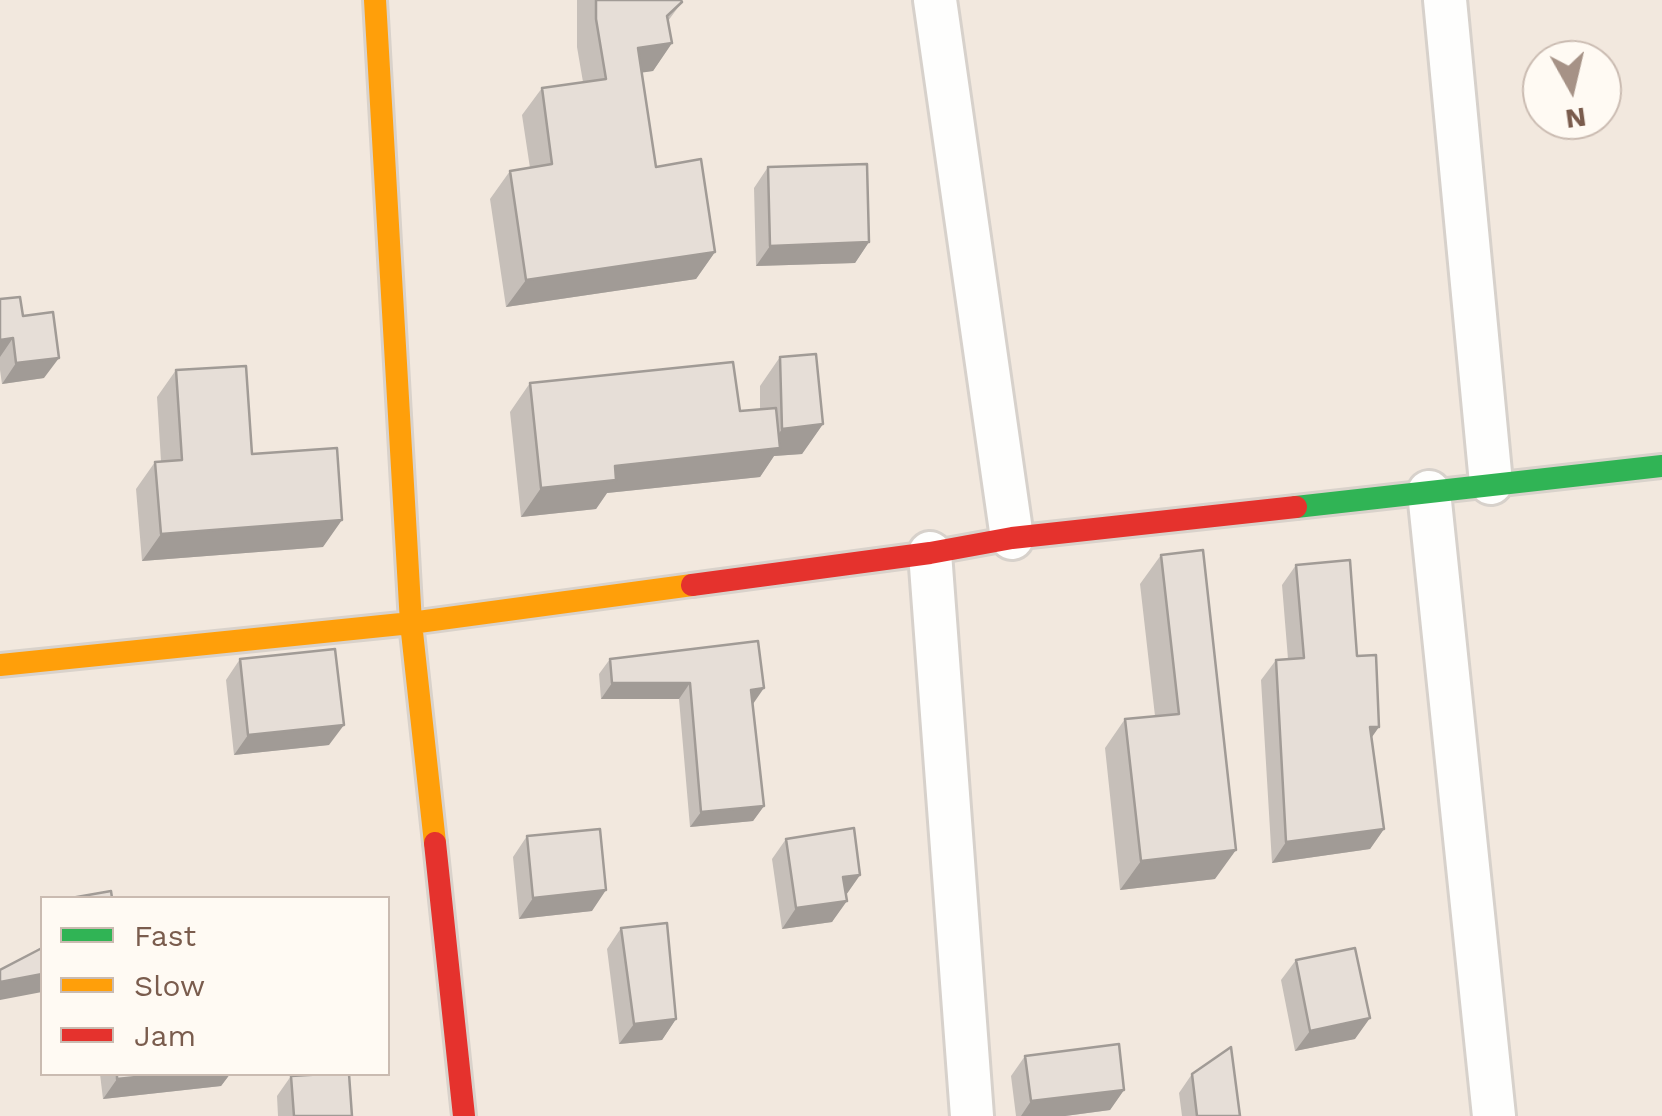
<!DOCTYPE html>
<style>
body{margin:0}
#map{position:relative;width:1662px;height:1116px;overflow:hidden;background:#f9f5f0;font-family:"Work Sans",sans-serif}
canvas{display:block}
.legend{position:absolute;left:40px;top:896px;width:350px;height:180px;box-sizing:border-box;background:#fffaf3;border:2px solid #cabbb1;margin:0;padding:12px 18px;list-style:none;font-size:30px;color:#7a5c4d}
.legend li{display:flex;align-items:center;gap:20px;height:50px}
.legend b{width:50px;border:2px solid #cabbb1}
.north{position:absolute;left:1522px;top:40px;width:100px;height:100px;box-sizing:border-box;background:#fffaf3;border:2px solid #cabbb1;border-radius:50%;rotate:172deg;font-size:28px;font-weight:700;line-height:40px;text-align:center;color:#7a5c4d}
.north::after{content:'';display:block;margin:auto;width:35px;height:45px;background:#a69286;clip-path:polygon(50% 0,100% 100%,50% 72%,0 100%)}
</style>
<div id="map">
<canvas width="1662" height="1116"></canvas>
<ul class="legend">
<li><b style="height:12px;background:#30b455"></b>Fast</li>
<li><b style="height:12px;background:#ff9f0a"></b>Slow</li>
<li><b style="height:12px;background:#e5322d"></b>Jam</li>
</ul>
<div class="north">N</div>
</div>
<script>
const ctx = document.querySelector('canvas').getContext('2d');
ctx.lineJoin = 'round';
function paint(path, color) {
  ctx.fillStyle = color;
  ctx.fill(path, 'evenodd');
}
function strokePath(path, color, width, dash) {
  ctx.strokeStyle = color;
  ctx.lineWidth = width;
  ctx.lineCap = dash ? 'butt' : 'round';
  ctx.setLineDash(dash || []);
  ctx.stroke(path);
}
const residential = new Path2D(`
 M0 0H1662V1116H0ZM1542 60H1602V120H1542ZM42 898H388V1074H42Z`);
const street = new Path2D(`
 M935 0 1012 538
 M1445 0 1491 483
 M1429 492 1494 1116
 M930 553 972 1116`);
const fast = new Path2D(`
 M1296 507 1662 466`);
const slow = new Path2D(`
 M375 0 411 623 435 843
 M0 665 411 623 692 585`);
const jam = new Path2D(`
 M692 585 930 553 1012 538 1296 507
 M435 843 464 1116`);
const wall = new Path2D(`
 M577 0H681L682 2 668 21 672 43 653 71 642 72 656 167 715 252 696 279 506 307 490 199 510 171 530 168 522 115 542 88 583 82 577 47Z
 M768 167 869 242 855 263 756 266 754 188Z
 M0 299 23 316 44 378 2 384 0 370Z
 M780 357 823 424 802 454 774 456 760 477 607 493 596 509 521 517 510 412 530 383 740 411 760 409V386Z
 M176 370 252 454 323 547 142 561 136 489 155 462 161 461 157 397Z
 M1161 555 1215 879 1120 890 1105 748 1125 719 1155 716 1140 584Z
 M1296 565 1357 656 1372 738 1384 829 1370 849 1272 863 1261 680 1276 660 1288 659 1282 585Z
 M240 659 329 745 234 755 226 680Z
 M610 659 753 704 764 806 753 821 690 827 679 699H601L599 674Z
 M527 836 592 911 519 919 513 857Z
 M786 839 860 875 846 895 832 922 782 929 772 859Z
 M621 928 676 1019 662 1040 619 1044 607 949Z
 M1296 960 1355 1039 1295 1051 1281 980Z
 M1025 1056 1124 1090 1110 1110 1065 1116H1016L1011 1076Z
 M100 1074H230L221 1086 103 1099Z
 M1192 1074 1240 1116H1182L1179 1093Z
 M291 1076 352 1116H278L277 1096Z`);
const shadedWall = new Path2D(`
 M672 43 653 71 619 76 638 48Z
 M869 242 855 263 756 266 770 246Z
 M715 252 696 279 506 307 526 280Z
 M13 338 0 357V340Z
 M59 358 44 378 2 384 16 363Z
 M823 424 802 454 774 456 760 477 607 493 596 509 521 517 541 488 615 466 768 449 782 429Z
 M342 520 323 547 142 561 161 534Z
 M612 683H690L679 699H601Z
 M764 688 753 704 751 690Z
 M344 725 329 745 234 755 248 735Z
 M1370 727H1379L1365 747Z
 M764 806 753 821 690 827 701 812Z
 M1384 829 1370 849 1272 863 1286 842Z
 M1236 850 1215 879 1120 890 1141 861Z
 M860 875 846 895 843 877Z
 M606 890 592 911 519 919 533 898Z
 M847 901 832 922 782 929 796 908Z
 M42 974V992L0 1000V982Z
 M1370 1018 1355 1039 1295 1051 1310 1031Z
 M676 1019 662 1040 619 1044 634 1024Z
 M165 1074H230L221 1086 103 1099 117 1079Z
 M1124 1090 1110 1110 1065 1116H1021L1031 1101Z`);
const building = new Path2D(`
 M596 0H681L682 2 667 16 672 43 638 48 656 167 701 159 715 252 526 280 510 171 552 164 542 88 606 79 596 19Z
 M867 164 869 242 770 246 768 167Z
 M20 297 23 316 53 312 59 358 16 363 13 338 0 340V299Z
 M816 354 823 424 782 429 780 357Z
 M733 362 740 411 776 408 780 448 615 466 616 480 541 488 530 383Z
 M246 366 252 454 337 448 342 520 161 534 155 462 182 460 176 370Z
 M1203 550 1236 850 1141 861 1125 719 1179 714 1161 555Z
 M1350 560 1357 656 1376 655 1379 727H1370L1384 829 1286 842 1276 660 1304 658 1296 565Z
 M758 641 764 688 751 690 764 806 701 812 690 683H612L610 659Z
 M335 649 344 725 248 735 240 659Z
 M854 828 860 875 843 877 847 901 796 908 786 839Z
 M600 829 606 890 533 898 527 836Z
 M111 891 112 898H71Z
 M667 923 676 1019 634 1024 621 928Z
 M42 948V974L0 982V970Z
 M1355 948 1370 1018 1310 1031 1296 960Z
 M1119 1044 1124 1090 1031 1101 1025 1056Z
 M1231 1047 1240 1116H1197L1192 1074Z
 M117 1074H165L117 1079Z
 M326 1074H349L352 1116H294L291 1076Z`);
paint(residential, '#f2e8de');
strokePath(street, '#d7d1cb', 48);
strokePath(fast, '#d9d2cb', 28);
strokePath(slow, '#d9d2cb', 28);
strokePath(jam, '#d9d2cb', 28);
strokePath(street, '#fefefd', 42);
strokePath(fast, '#30b455', 22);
strokePath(slow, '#ff9f0a', 22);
strokePath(jam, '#e5322d', 22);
paint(wall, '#c6bfb9');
paint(shadedWall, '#a19b96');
paint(building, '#e6ded7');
strokePath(building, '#a19b96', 2.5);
</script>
